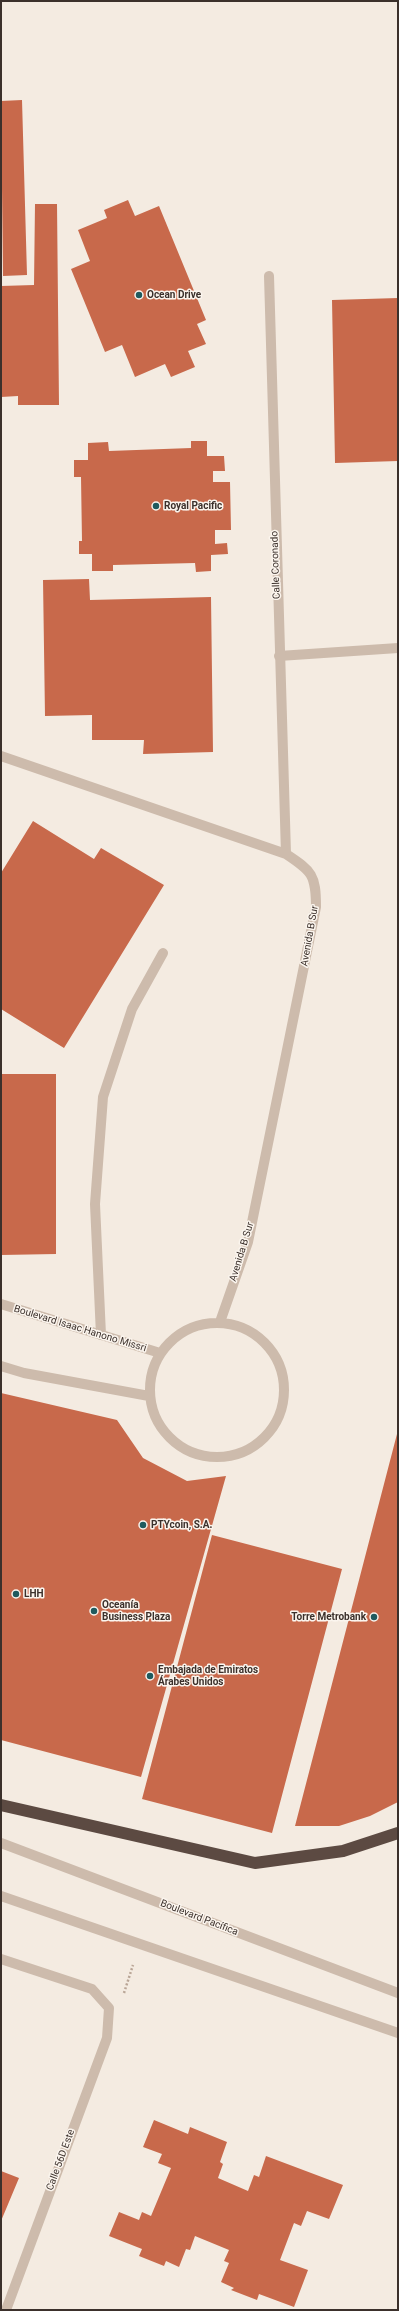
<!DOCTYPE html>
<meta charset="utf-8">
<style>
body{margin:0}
#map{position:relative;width:399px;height:2311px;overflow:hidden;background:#f4ebe1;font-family:Roboto,sans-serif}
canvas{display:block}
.frame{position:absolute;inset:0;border:2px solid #3b302b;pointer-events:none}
</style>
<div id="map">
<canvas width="399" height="2311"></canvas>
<div class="frame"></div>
</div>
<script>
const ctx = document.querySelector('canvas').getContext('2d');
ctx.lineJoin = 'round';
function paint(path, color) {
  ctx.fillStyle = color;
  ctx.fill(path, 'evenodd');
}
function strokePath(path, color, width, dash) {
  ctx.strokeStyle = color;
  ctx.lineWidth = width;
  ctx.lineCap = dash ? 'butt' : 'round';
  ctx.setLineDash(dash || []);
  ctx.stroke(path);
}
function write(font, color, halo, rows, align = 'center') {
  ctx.font = font + ' Roboto,sans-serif';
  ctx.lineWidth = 3;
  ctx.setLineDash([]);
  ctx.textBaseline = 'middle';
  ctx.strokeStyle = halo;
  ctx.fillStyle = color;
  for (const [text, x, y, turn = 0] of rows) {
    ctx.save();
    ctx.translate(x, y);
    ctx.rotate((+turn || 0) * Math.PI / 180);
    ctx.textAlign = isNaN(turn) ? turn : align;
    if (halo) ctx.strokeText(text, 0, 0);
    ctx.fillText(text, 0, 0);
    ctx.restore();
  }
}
const building = new Path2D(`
 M22 100 27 275 3 276 1 101Z
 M128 200 135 216 159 206 206 320 197 324 206 344 188 351 195 367 171 377 165 364 135 377 122 345 105 352 71 269 90 261 78 230 107 218 104 210Z
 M35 204H57L59 405H18V396L1 397V286L34 285Z
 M398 298V461L335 463 332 300Z
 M191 441H207V456H224L225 471H213V482H230L231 530H215V544L227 543 228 554 211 555V571L196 572 195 563 113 565V571H92V554H79V541H82L81 477H74V460H88V443L108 442 109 451 191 448Z
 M89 579 90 600 211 597 213 752 143 754 144 740H92V715L45 716 43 580Z
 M33 821 94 859 101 848 164 885 64 1048 1 1009V873Z
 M1 1074H56V1254L1 1255Z
 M1 1393 117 1420 143 1458 187 1481 226 1476 141 1777 1 1740Z
 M397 1434 398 1802 370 1816 339 1826H295Z
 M212 1535 342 1569 272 1833 142 1799Z
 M154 2120 188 2134 190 2127 227 2142 220 2162 223 2164 218 2178 248 2191 254 2175 259 2177 266 2156 343 2185 329 2219 307 2211 301 2226 294 2223 280 2260 308 2270 294 2307 259 2294 257 2300 231 2290 234 2288 221 2282 229 2263 224 2261 229 2250 195 2236 190 2250 186 2249 179 2267 166 2261 164 2266 139 2256 142 2249 109 2236 119 2212 139 2220 142 2212 151 2216 171 2168 158 2163 162 2154 143 2147Z
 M1 2171 19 2178 1 2221Z`);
const path = new Path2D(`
 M124 1993 133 1965`);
const service = new Path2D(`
 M279 656 398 648
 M101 1335 95 1204 103 1097 132 1009 163 953`);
const minor = new Path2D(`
 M269 276 286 854
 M1 756 286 854C312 871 316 875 316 907L248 1242 220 1322
 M1 1304 160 1353
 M150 1390a67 67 0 1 1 134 0a67 67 0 1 1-134 0Z
 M1 1366 24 1373 149 1396
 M1 1959 92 1989 109 2008 107 2038 6 2310`);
const tertiary = new Path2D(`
 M1 1843 398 1993
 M1 1896 398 2033`);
const motorway = new Path2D(`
 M1 1805 255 1863 343 1851 398 1833`);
const markers = [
 [139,295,4,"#1f5a5e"],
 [156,506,4,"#1f5a5e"],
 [143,1525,4,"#1f5a5e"],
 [16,1594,4,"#1f5a5e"],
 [94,1611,4,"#1f5a5e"],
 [374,1617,4,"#1f5a5e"],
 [150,1676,4,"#1f5a5e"]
];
const poiNames = [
 ["Ocean Drive",147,295],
 ["Royal Pacific",164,506],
 ["PTYcoin, S.A.",151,1525],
 ["LHH",24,1594],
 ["Oceanía",102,1605],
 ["Business Plaza",102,1617],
 ["Torre Metrobank",366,1617,"right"],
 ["Embajada de Emiratos",158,1670],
 ["Árabes Unidos",158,1682]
];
const streetNames = [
 ["Calle Coronado",276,565,-92],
 ["Avenida B Sur",310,936,-80],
 ["Avenida B Sur",242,1252,-73],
 ["Boulevard Isaac Hanono Missri",80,1329,17],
 ["Boulevard Pacífica",199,1918,21],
 ["Calle 56D Este",61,2160,-70]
];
paint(building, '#c8694b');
strokePath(path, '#b9a596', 2.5, [2, 2]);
strokePath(service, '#cdbbac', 10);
strokePath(minor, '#cdbbac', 10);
strokePath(tertiary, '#cdbbac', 10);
strokePath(motorway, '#5c4a42', 12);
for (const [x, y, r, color] of markers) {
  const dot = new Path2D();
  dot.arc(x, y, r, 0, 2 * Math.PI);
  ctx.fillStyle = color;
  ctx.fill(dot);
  strokePath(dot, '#fbf5ee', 1.5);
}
write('bold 10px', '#3b302b', '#fbf5ee', poiNames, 'left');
write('10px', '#3b302b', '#fbf5ee', streetNames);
</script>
